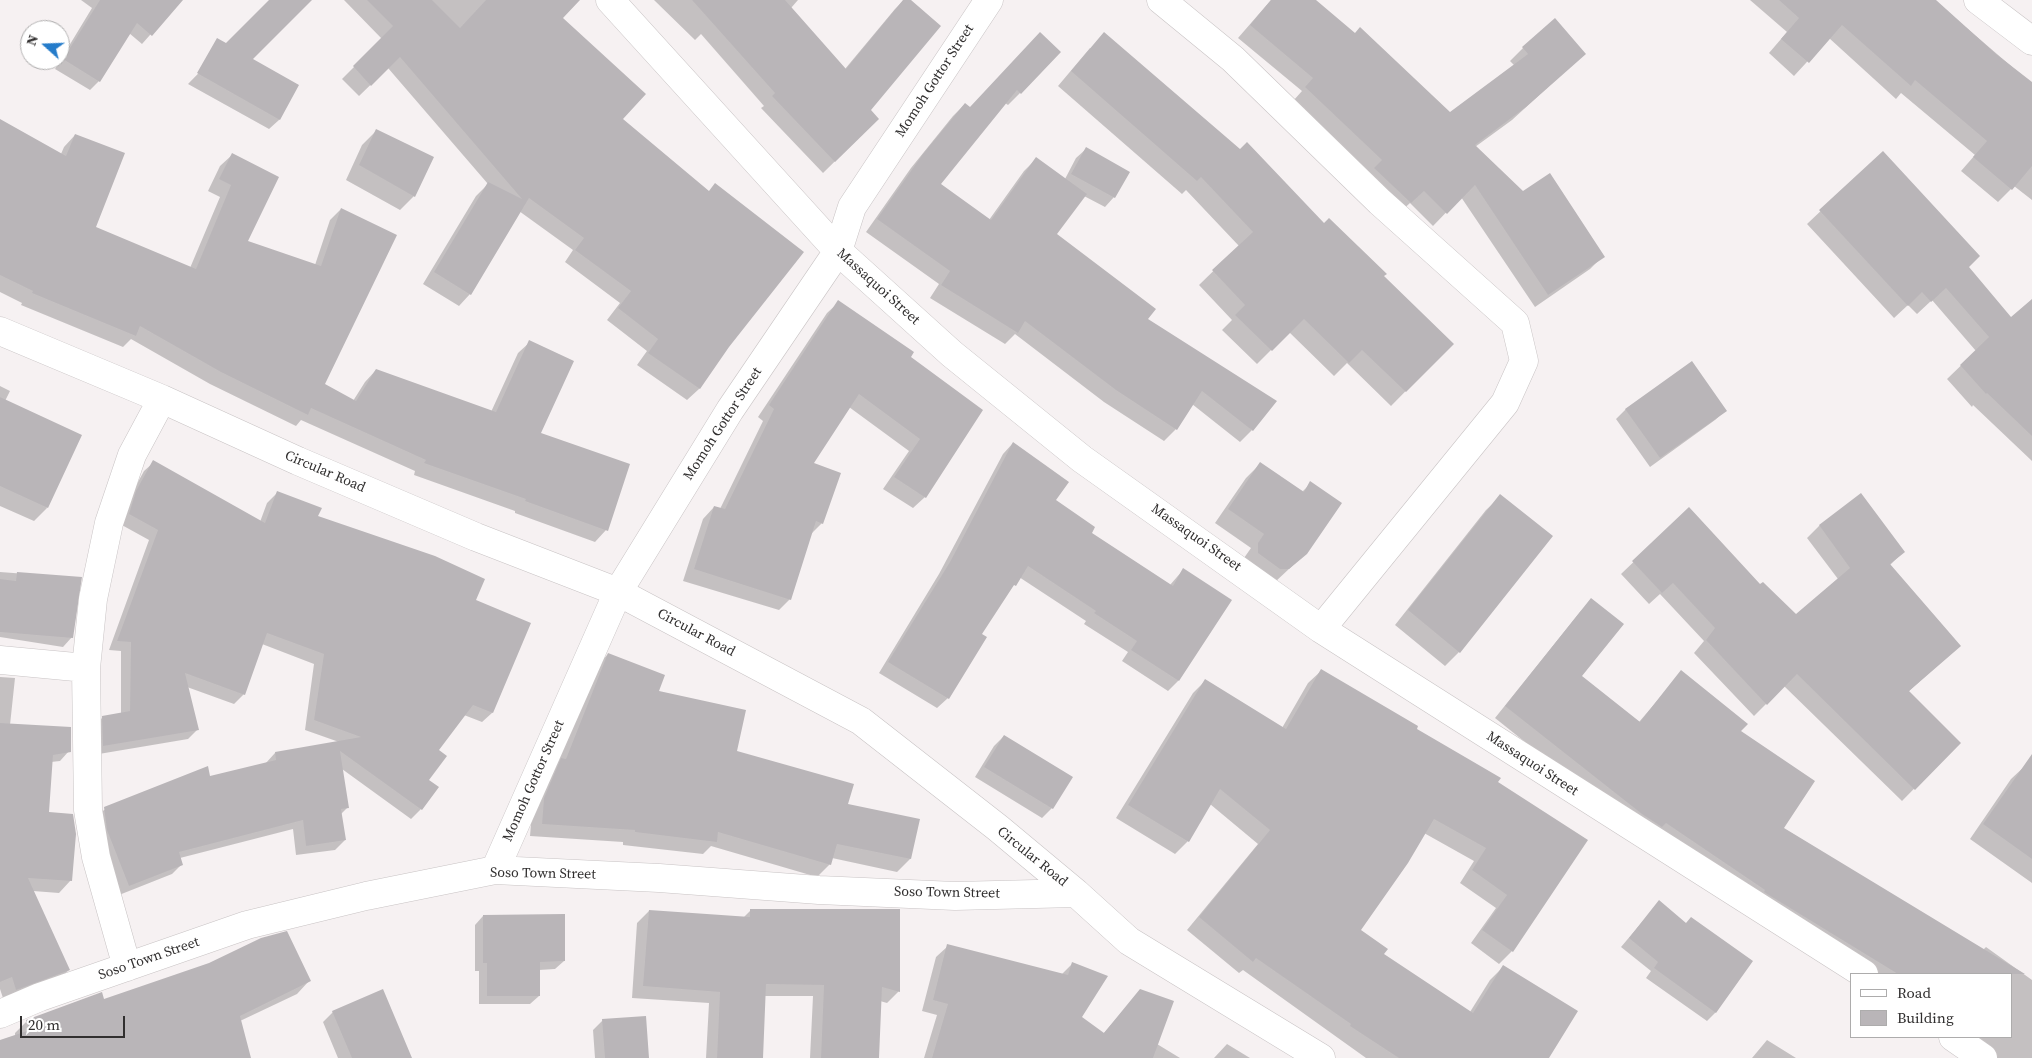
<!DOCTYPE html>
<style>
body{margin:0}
#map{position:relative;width:2032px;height:1058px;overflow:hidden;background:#f6f1f2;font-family:"Source Serif 4",serif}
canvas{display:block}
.legend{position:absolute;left:1850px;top:973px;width:162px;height:65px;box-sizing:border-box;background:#fff;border:1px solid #adacac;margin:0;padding:6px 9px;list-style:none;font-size:15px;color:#312f2f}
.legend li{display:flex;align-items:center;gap:10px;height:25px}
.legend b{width:25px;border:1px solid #adacac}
.north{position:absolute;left:20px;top:20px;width:50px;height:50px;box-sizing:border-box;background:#fff;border:1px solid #adacac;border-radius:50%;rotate:290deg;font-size:14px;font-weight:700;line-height:20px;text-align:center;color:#312f2f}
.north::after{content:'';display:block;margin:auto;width:18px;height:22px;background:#257cca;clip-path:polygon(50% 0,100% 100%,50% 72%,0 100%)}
.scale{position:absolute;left:20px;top:1016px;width:105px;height:22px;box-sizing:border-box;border:2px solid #312f2f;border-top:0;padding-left:6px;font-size:15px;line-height:18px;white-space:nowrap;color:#312f2f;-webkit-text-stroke:4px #fff;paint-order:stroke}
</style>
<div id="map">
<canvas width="2032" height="1058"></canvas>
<ul class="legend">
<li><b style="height:6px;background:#fff"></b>Road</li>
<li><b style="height:14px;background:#b9b5b8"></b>Building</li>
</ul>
<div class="north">N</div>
<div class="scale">20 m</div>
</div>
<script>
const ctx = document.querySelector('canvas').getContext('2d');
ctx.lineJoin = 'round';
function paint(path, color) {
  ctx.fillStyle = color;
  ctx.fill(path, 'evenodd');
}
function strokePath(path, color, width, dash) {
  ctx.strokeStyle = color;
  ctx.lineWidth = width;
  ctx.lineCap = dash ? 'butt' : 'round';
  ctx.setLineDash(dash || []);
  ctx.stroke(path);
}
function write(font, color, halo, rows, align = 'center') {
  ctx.font = font + ' "Source Serif 4",serif';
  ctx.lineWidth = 5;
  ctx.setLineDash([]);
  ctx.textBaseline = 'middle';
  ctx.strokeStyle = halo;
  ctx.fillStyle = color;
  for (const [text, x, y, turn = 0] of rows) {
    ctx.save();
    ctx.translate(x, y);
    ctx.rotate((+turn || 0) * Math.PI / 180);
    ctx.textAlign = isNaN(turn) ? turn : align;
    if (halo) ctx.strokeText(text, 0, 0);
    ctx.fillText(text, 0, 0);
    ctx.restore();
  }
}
const shadow = new Path2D(`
 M81 0H181L142 44 129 33 99 81 90 90 55 69 92 8Z
 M270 0H310L251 59 298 85 279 120 269 129 188 84Z
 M344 0H556L561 19 621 120 728 346 699 389 687 400 637 365 647 351 607 320 620 303 565 262 573 250 519 211 470 294 459 306 423 284 476 196 488 184 388 68 359 96 342 79 382 39Z
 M654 0H798L791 8 845 69 895 9 904 0H910L869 110 878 119 823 173 761 108 764 106 701 34 695 40Z
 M1271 0H1314L1450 114 1515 66 1510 61 1523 48 1584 54 1512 120 1475 147 1523 193 1603 256 1590 269 1535 307 1461 197 1433 226 1410 203 1397 215 1293 101 1302 91 1238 38Z
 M1750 0H1934L2032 84V200L2014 186 1998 202 1961 171 1975 155 1901 93 1896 99 1829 38 1794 76 1769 53 1787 32Z
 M1028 46 1020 93 1008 105 1005 103 940 184 989 220 1024 171 1036 159 1065 179 1076 158 1086 149 1114 197 1105 207 1084 196 1056 234 1252 430 1240 442 1192 404 1176 429 1164 441 1104 402 1015 334 1005 344 930 298 939 284 866 232 911 168 953 116 965 104 970 108Z
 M1090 48 1324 225 1383 276 1452 344 1391 406 1347 363 1334 376 1289 332 1257 364 1222 330 1232 320 1199 285 1239 246 1186 190 1182 194 1058 86Z
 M0 121 61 154 64 147 75 135 94 228 190 268 220 197 208 191 220 166 232 155 247 242 315 265 330 220 341 209 323 385 353 401 365 382 376 370 491 412 518 353 530 342 539 434 606 530 595 542 515 513V511L414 475 415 471 301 420 296 426 210 384 131 339 123 347 21 305 22 303 0 292Z
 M377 130 414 196 400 210 346 180 362 145Z
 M1882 153 1967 267 2011 319 2032 320V461L1973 405 1972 407 1947 379 1976 351 1932 300 1917 314 1908 305 1894 318 1807 224Z
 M839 302 909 357 981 410 925 497 913 508 883 489 909 451 849 407 812 464 822 523 811 534 790 599 779 610 683 581 703 519 714 507 720 509 763 421 758 417 827 313Z
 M0 386 10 391 5 401 47 508 34 521 0 506Z
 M1626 409 1725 411 1715 420 1650 467 1616 419Z
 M1013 443 1054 500 1090 533 1170 585 1183 570 1178 681 1168 691 1122 661 1128 652 1084 624 1086 621 1019 577 980 634 948 698 937 708 879 673 939 574 1003 454Z
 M154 462 260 522 267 503 277 493 317 517 474 600 529 624 492 713 482 722 464 715 437 750 421 809 411 819 342 769 348 807 341 814 345 840 335 850 296 855 293 829 180 858 182 864 172 874 119 895 94 820 104 810 209 777 265 764 275 753 339 742 305 730 314 664 262 644 244 694 234 704 187 687 198 729 188 739 93 755V727L103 717 121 714V651L109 650 149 540 120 524 127 502 144 471Z
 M1260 464 1302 492 1311 483 1306 553 1274 583 1244 558 1251 548 1215 523 1246 478Z
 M1861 495 1903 552 1890 565 1959 646 1908 692 1959 743 1902 801 1784 686 1754 716 1694 653 1704 641 1660 594 1649 604 1621 574 1689 509 1760 586 1796 615 1838 579 1807 538 1819 526Z
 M1501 496 1459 652 1445 666 1395 625 1486 510Z
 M0 572 80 578 72 637 63 647 0 637Z
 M1592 600 1581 676 1639 722 1682 672 1739 731 1783 828 1983 950 1986 947 2032 980V1058H1991L1961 1037H2011V974H1868L1630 826 1495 718 1580 612Z
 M608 654 735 752 847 805 918 820 910 859 897 872 832 858 830 864 817 877 711 846 703 854 623 845V842L530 836 532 812 596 667Z
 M1321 671 1587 840 1512 951 1499 964 1471 943 1496 908 1460 883 1474 861 1424 833 1359 930 1382 955 1470 1012 1490 980 1503 967 1547 1058H1366L1243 970 1239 973 1187 930 1258 844 1210 804 1188 841 1175 854 1116 818 1193 693 1205 681 1282 728 1308 683Z
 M0 677 15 678 10 725 69 751 60 761 51 762 0 808Z
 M1004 736 1052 808 1042 818 975 777 994 746Z
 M2026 765 2032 769V883L1970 839 2011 779Z
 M0 843 71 880 59 893 33 891 69 970 56 982 4 1001 0 989Z
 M1659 902 1685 924 1751 962 1715 1013 1707 1021 1646 978 1651 971 1621 947Z
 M751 910 899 991 887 1003 880 1001 878 1058H810L813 996H764L762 1058H706L709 1003 632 998 637 923 649 911 743 918Z
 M483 916 564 961 555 969 539 970V996L530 1004H479V971H475V925Z
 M948 946 1062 974 1073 963 1081 1018 1103 1034 1141 990 1157 1044 1180 1058H924L937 1015 922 1011 936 957Z
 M309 981 297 994 240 1021 250 1058H0V1041L15 1036V1033L27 1021 103 1001Z
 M333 1012 406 1058H338L323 1022Z
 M603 1020 648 1058H595L593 1030Z
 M1767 1040 1796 1058H1752Z
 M1227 1044 1250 1058H1214Z`);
const building = new Path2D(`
 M100 0H183L152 36 137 23 100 82 63 59Z
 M269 0H312L253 59 299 85 280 120 197 73 217 38 226 43Z
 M367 0H432L460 28 486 0H580L563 18 646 94 623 119 709 191 715 183 804 252 729 347 700 389 648 353 658 339 618 308 631 291 575 250 584 238 529 198 471 295 434 272 488 182 522 199 400 57 371 86 353 66 393 26Z
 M692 0H785L846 69 903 0H911L941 26 871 110 879 119 835 162 772 96 775 93Z
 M1271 0H1316L1355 33 1360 27 1450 112 1528 54 1522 47 1555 18 1586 54 1526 107 1475 145 1523 191 1550 173 1605 257 1548 295 1475 185 1447 214 1424 191 1411 203 1374 168 1382 160 1305 87 1313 78 1250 25Z
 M1779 0H1936L1996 54 2032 82V166L2012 190 1973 157 1987 141 1915 80 1911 86 1842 25 1809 63 1781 39 1799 18Z
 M1040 32 1061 52 1021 94 1017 90 941 184 991 220 1036 157 1087 194 1057 234 1156 309 1148 319 1277 401 1253 431 1202 391 1177 430 1116 390 1025 321 1018 333 941 285 950 271 877 219 923 154 965 103 970 107Z
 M1104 32 1240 149 1247 142 1324 223 1329 218 1387 274 1384 276 1454 344 1406 392 1362 350 1349 363 1304 319 1272 351 1235 315 1245 305 1212 270 1253 232 1201 177 1197 181 1071 71Z
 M0 119 66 156 75 134 125 153 96 227 196 269 231 185 219 179 232 153 279 177 248 241 321 266 341 208 397 235 325 384 356 401 376 369 496 412 529 340 574 361 541 433 630 464 608 531 525 501 526 499 424 463 426 460 311 408 308 415 221 372 140 326 136 336 32 293 33 291 0 275Z
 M376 129 434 157 415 197 359 165Z
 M1086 147 1130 172 1115 198 1071 174Z
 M1883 151 1980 256 1969 267 2011 317 2032 299V436L1987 393 1986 394 1960 365 1989 337 1946 288 1931 302 1922 292 1908 306 1819 210Z
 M838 300 914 352 911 357 983 410 926 498 894 477 920 439 859 394 814 463 841 473 823 524 816 521 791 600 694 569 714 506 725 509 774 409 769 405Z
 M1692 361 1727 411 1660 458 1625 409Z
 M0 397 82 435 48 508 0 486Z
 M1013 442 1069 482 1056 500 1095 527 1092 533 1173 586 1183 568 1232 600 1179 681 1131 650 1137 641 1094 613 1096 611 1028 566 1016 586 1014 585 982 634 987 637 949 699 888 662 950 562Z
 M153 460 265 523 277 491 322 508 318 516 435 556 485 579 476 600 531 623 493 713 473 705 439 750 447 756 429 780 439 787 422 810 340 751 349 808 341 809 346 840 306 846 303 820 179 852 183 865 129 886 107 830 104 807 208 766 210 776 276 760 275 752 361 737 314 720 324 654 267 633 245 695 185 673 199 730 103 746 102 716 130 711 131 642 117 641 158 530 129 514 136 491Z
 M1260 462 1304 492 1310 481 1342 503 1307 554 1289 569H1280L1258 553V543L1264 534 1228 509Z
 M1861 493 1905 552 1890 564 1961 646 1909 691 1961 743 1915 790 1797 674 1767 705 1706 640 1715 628 1673 583 1662 593 1632 561 1689 507 1760 584 1763 582 1796 614 1850 568 1819 525Z
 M1500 494 1553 536 1460 653 1408 610Z
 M17 572 82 577 73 638 0 632V579L16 581Z
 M1591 598 1624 624 1582 676 1640 722 1681 670 1748 724 1741 731 1815 781 1784 828 2025 974H1898L1764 892 1765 890 1666 823 1662 827 1642 814 1505 706Z
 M608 653 665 675 659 691 746 710 737 751 854 784 848 804 920 819 911 859 837 844 831 865 718 832 717 842 635 832V830L542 824 544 798 561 758 566 759Z
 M1321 669 1418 726 1417 729 1501 778 1498 782 1588 840 1513 952 1482 930 1507 895 1472 870 1486 848 1434 819 1408 863 1361 930 1388 949 1384 954 1473 1013 1503 965 1578 1011 1549 1058H1399L1350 1026 1351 1024 1256 958 1253 962 1199 917 1270 830 1220 789 1189 842 1128 805 1205 679 1286 729Z
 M0 723 71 727V752L53 755 49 812 73 814 76 834 72 881 28 878 70 970 16 990 12 977 0 982Z
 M1004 735 1073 777 1053 809 984 767Z
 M2032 754V859L1983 824Z
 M1659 900 1686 923 1691 917 1753 961 1716 1013 1654 968 1658 962 1629 938Z
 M750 909H900V992L882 987 879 1058H821L824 985 766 984 763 1058H717L720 992 643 986 649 910 750 917Z
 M565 914V961L540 962V996H487V963H483V915Z
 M287 931 311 981 240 1016 251 1058H0V1040L30 1030 26 1020 102 992 104 999 209 963 261 938Z
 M947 944 1068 975 1072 962 1108 976 1082 1017 1104 1033 1140 989 1174 1001 1153 1058H932L948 1004 933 1000Z
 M383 989 412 1058H352L332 1011Z
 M646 1016 649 1058H605L602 1019Z`);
const minor = new Path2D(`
 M610 0 838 251 952 354 1082 459 1321 629 1864 974
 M1161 0 1233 59 1380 202 1515 323 1524 361 1505 403 1321 629
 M1978 0 2032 41
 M0 331 162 399 298 461 476 537 618 592 861 721 998 828 1076 893 1129 941 1321 1058
 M0 660 86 668
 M495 870 618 592 730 410 838 251 852 207 989 0
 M127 967 96 857 88 810 86 668 93 599 109 523 132 455 162 399
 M0 1014 40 997 247 925 366 896 495 870 659 878 819 890 955 896 1076 893
 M1953 1037 1983 1058`);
const streetNames = [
 ["Momoh Gottor Street",935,81,-57],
 ["Massaquoi Street",878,287,42],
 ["Momoh Gottor Street",723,424,-57],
 ["Circular Road",325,472,23],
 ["Massaquoi Street",1196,538,35],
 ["Circular Road",696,633,28],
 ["Massaquoi Street",1532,764,33],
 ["Momoh Gottor Street",534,781,-66],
 ["Circular Road",1032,857,39],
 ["Soso Town Street",543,874,1],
 ["Soso Town Street",947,893,1],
 ["Soso Town Street",149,959,-19]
];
paint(shadow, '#0003');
paint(building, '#b9b5b8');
strokePath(minor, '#c8c3c4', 29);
strokePath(minor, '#fff', 28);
write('14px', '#312f2f', '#fff', streetNames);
</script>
